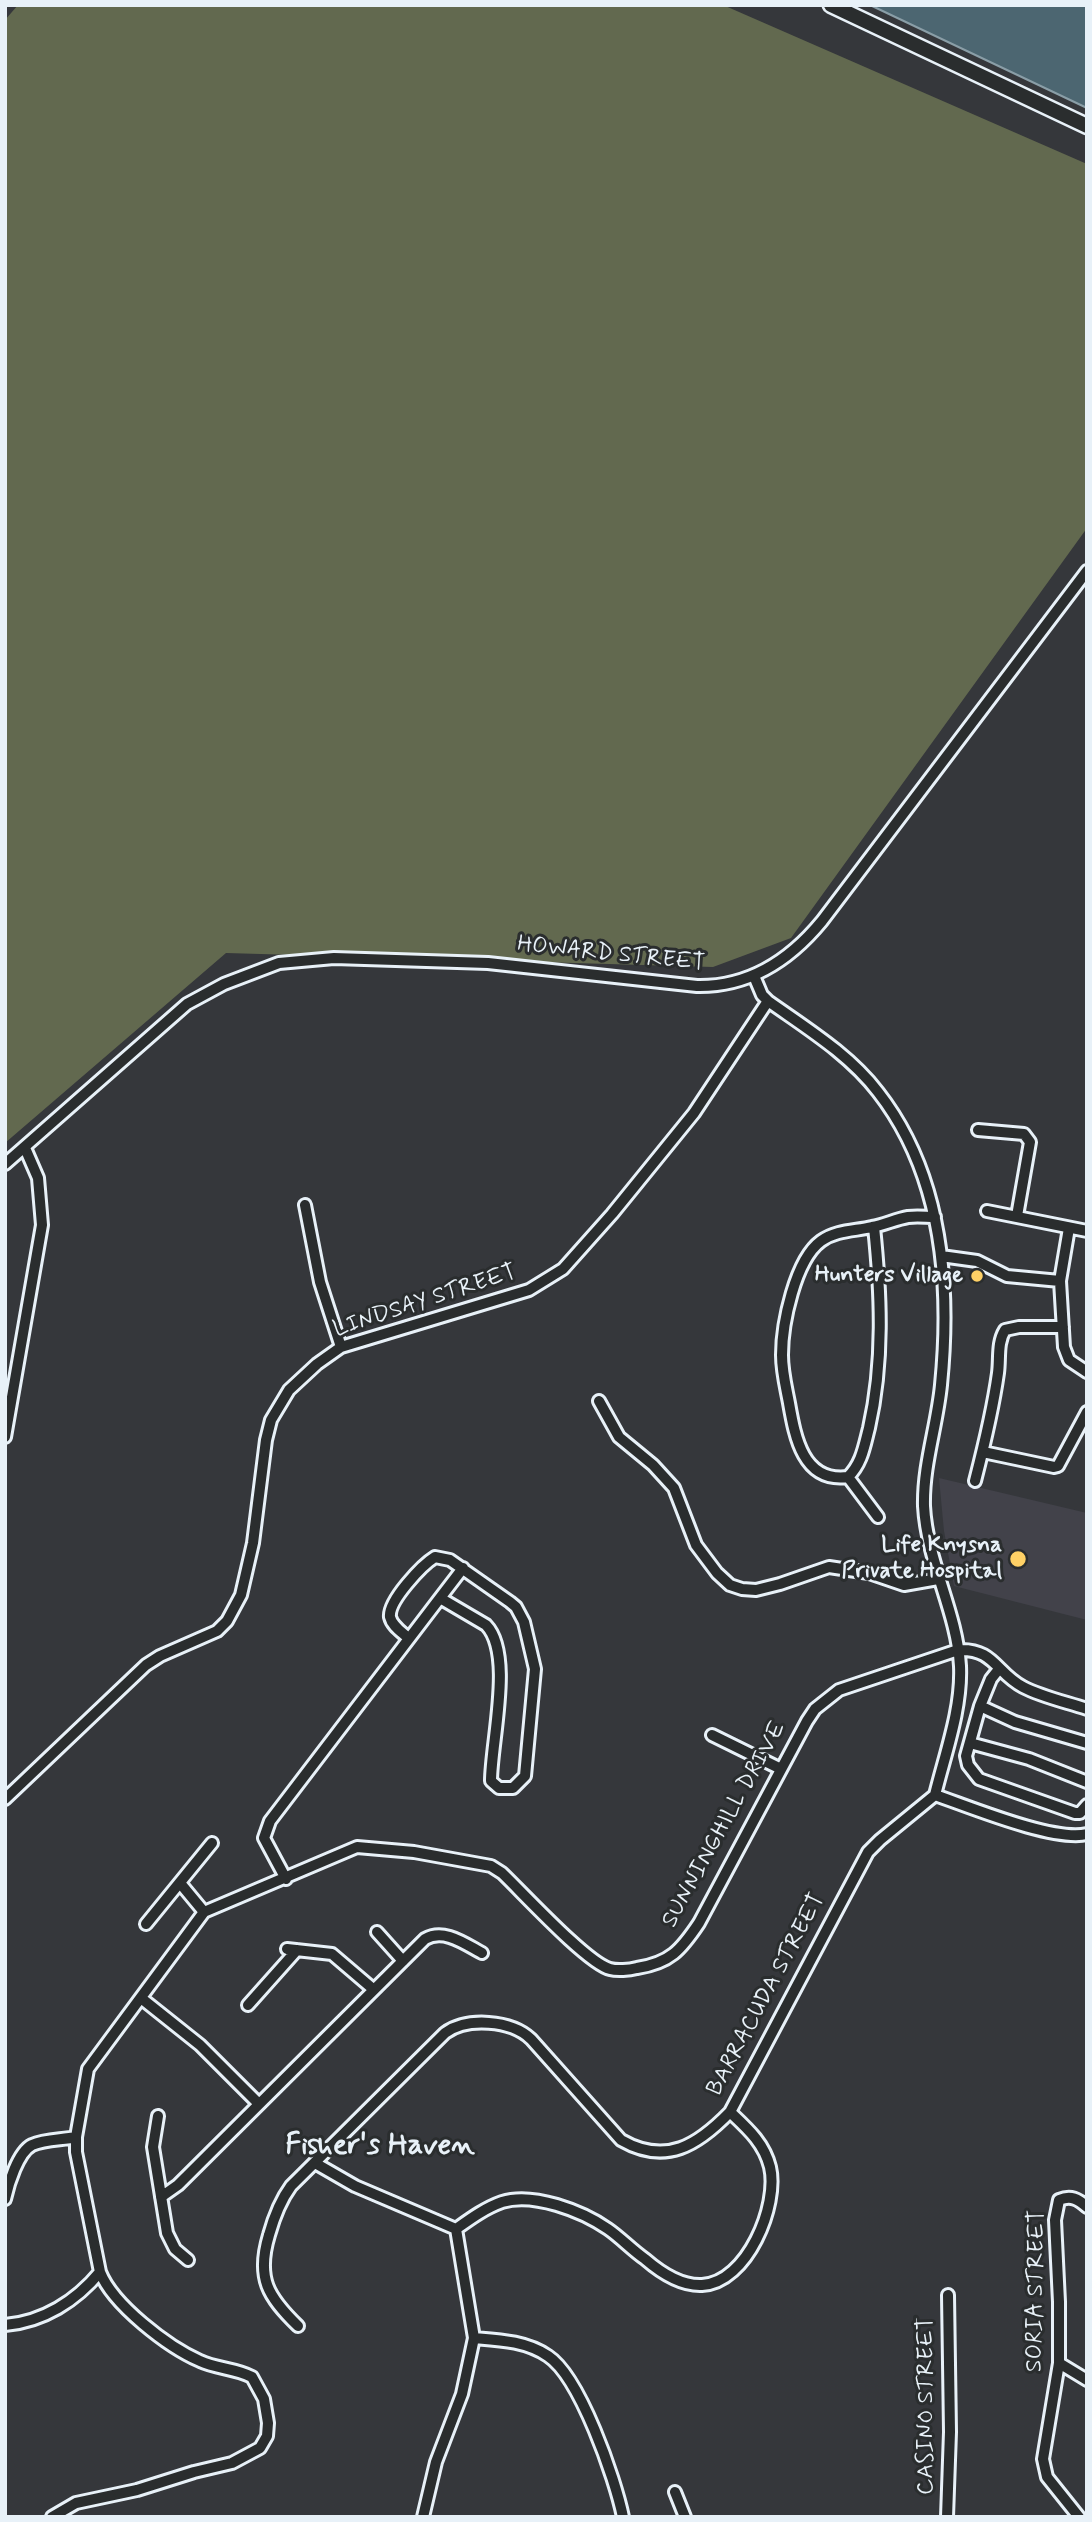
<!DOCTYPE html>
<style>
body{margin:0}
#map{position:relative;width:1092px;height:2522px;overflow:hidden;background:#35373b;font-family:Mynerve,sans-serif}
canvas{display:block}
.frame{position:absolute;inset:0;border:7px solid #e8f1f8;pointer-events:none}
</style>
<div id="map">
<canvas width="1092" height="2522"></canvas>
<div class="frame"></div>
</div>
<script>
const ctx = document.querySelector('canvas').getContext('2d');
ctx.lineJoin = 'round';
function paint(path, color) {
  ctx.fillStyle = color;
  ctx.fill(path, 'evenodd');
}
function strokePath(path, color, width, dash) {
  ctx.strokeStyle = color;
  ctx.lineWidth = width;
  ctx.lineCap = dash ? 'butt' : 'round';
  ctx.setLineDash(dash || []);
  ctx.stroke(path);
}
function write(font, color, halo, rows, align = 'center') {
  ctx.font = font + ' Mynerve,sans-serif';
  ctx.lineWidth = 6;
  ctx.setLineDash([]);
  ctx.textBaseline = 'middle';
  ctx.strokeStyle = halo;
  ctx.fillStyle = color;
  for (const [text, x, y, turn = 0] of rows) {
    ctx.save();
    ctx.translate(x, y);
    ctx.rotate((+turn || 0) * Math.PI / 180);
    ctx.textAlign = isNaN(turn) ? turn : align;
    if (halo) ctx.strokeText(text, 0, 0);
    ctx.fillText(text, 0, 0);
    ctx.restore();
  }
}
const built = new Path2D(`
 M939 1478 1087 1513V1620L954 1586 944 1531Z`);
const green = new Path2D(`
 M18 5H723L1087 164V528L791 938 713 967 226 953 5 1143V20Z`);
const water = new Path2D(`
 M870 5H1087V108Z`);
const street = new Path2D(`
 M754 976 762 995 768 1001C806 1028 849 1054 878 1092 942 1174 951 1285 941 1385 937 1426 923 1465 924 1506 927 1562 957 1612 960 1666 962 1709 945 1754 935 1795
 M978 1130 1024 1134 1030 1142 1017 1216
 M5 1164 187 1004 224 984 279 963 334 958 488 963 697 986C750 987 790 960 822 921L1087 571
 M305 1205 320 1282 341 1347
 M987 1211 1087 1231
 M874 1227C881 1294 884 1362 869 1428 864 1447 862 1463 848 1477 803 1483 795 1437 789 1403 786 1387 782 1372 782 1355 782 1324 795 1260 821 1241 836 1230 855 1231 872 1227 884 1225 896 1219 908 1217 917 1216 926 1217 935 1217
 M1069 1228 1060 1281 1064 1347 1069 1360 1087 1372
 M941 1256 977 1261 1007 1276 1060 1281
 M599 1401 619 1437 653 1465 674 1488 696 1545 717 1573 730 1585 742 1589 756 1590 780 1584 829 1567 869 1573 904 1585 938 1579
 M5 1437 42 1225 38 1178 25 1148
 M983 1452 1054 1467 1058 1466 1087 1412
 M848 1477 878 1517
 M975 1481C984 1446 993 1409 998 1373 1000 1358 997 1343 1005 1330L1019 1327H1063
 M440 1598 463 1568
 M999 1669 991 1679 980 1706 966 1756 968 1765 979 1779 1075 1813H1080L1087 1805
 M980 1706 1015 1722 1087 1743
 M712 1735 781 1769
 M970 1743 1029 1759 1087 1782
 M935 1795C970 1807 1054 1842 1087 1834
 M5 1799 146 1665 160 1656 217 1631 227 1621 241 1595 253 1543 266 1440 271 1420 289 1390 317 1364 341 1347 529 1290 563 1269 612 1214 694 1113 768 1001
 M286 1879 264 1838 270 1821 440 1598 486 1625C514 1654 491 1742 491 1781L499 1788H513L525 1776 535 1669 524 1622 516 1607 510 1602 450 1560 435 1557C422 1565 388 1601 390 1617 392 1626 402 1632 408 1638
 M180 1883 204 1912
 M146 1924 212 1843
 M377 1932 403 1961
 M287 1949 332 1954 373 1989
 M141 1998 200 2045 259 2104
 M248 2005 297 1950
 M158 2116 153 2147 167 2233 175 2249 188 2260
 M315 2163 355 2186 456 2229
 M161 2197 178 2185 425 1939C444 1928 465 1944 482 1953
 M5 2199C8 2185 18 2152 32 2145 45 2139 62 2140 76 2137
 M456 2229C470 2219 485 2208 502 2202 533 2192 582 2211 608 2229 621 2238 632 2250 645 2259 660 2272 681 2286 702 2285 747 2283 779 2205 770 2167 764 2143 748 2129 730 2112
 M5 2325C43 2322 76 2301 100 2272
 M298 2326C268 2297 256 2278 269 2235 274 2217 280 2201 291 2186L445 2033C467 2017 511 2020 531 2039L621 2140C666 2166 698 2145 730 2112L868 1852 880 1840 935 1795
 M474 2338C499 2340 526 2341 548 2356 580 2377 615 2478 623 2517
 M1059 2363 1087 2380
 M675 2492 685 2517
 M52 2517 76 2503 137 2490 194 2472 232 2463 260 2448 267 2436 268 2423 264 2399 252 2377C235 2368 217 2369 200 2361 168 2347 113 2305 100 2272L76 2152V2137L88 2069 204 1912 357 1847 414 1852 491 1866 502 1873C523 1893 587 1963 610 1969 617 1971 629 1970 637 1968 670 1963 681 1950 699 1923L807 1721 815 1709 839 1690 958 1650C994 1648 996 1673 1023 1687 1042 1697 1066 1702 1087 1709
 M423 2517 436 2462 462 2394 474 2338 456 2229
 M947 2517 950 2432 948 2295
 M1079 2517 1047 2477 1043 2459 1059 2363V2302L1055 2220 1059 2200C1071 2195 1078 2199 1087 2207`);
const secondary = new Path2D(`
 M831 5 1087 126`);
const markers = [
 [977,1276,7,"#ffd166"],
 [1018,1559,9,"#ffd166"]
];
const streetNames = [
 ["HOWARD STREET",611,955,6],
 ["LINDSAY STREET",425,1302,-18],
 ["SUNNINGHILL DRIVE",725,1825,-61],
 ["BARRACUDA STREET",767,1995,-62],
 ["SORIA STREET",1037,2291,-89],
 ["CASINO STREET",927,2406,-90]
];
const poiNames = [
 ["Hunters Village",963,1276],
 ["Life Knysna",1002,1546],
 ["Private Hospital",1002,1572]
];
const districtNames = [
 ["Fisher's Haven",380,2147]
];
paint(built, '#42424a');
paint(green, '#62694f');
paint(water, '#4c6671');
strokePath(water, '#8a9ea7', 2);
strokePath(street, '#e8f1f8', 16);
strokePath(secondary, '#e8f1f8', 19);
strokePath(street, '#2a2d2e', 10);
strokePath(secondary, '#2a2d2e', 14);
for (const [x, y, r, color] of markers) {
  const dot = new Path2D();
  dot.arc(x, y, r, 0, 2 * Math.PI);
  ctx.fillStyle = color;
  ctx.fill(dot);
  strokePath(dot, '#2a2d2e', 2.5);
}
write('23px', '#e8f1f8', '#2a2d2e', streetNames);
write('bold 23px', '#e8f1f8', '#2a2d2e', poiNames, 'right');
write('bold 30px', '#e8f1f8', '#2a2d2e', districtNames);
</script>
